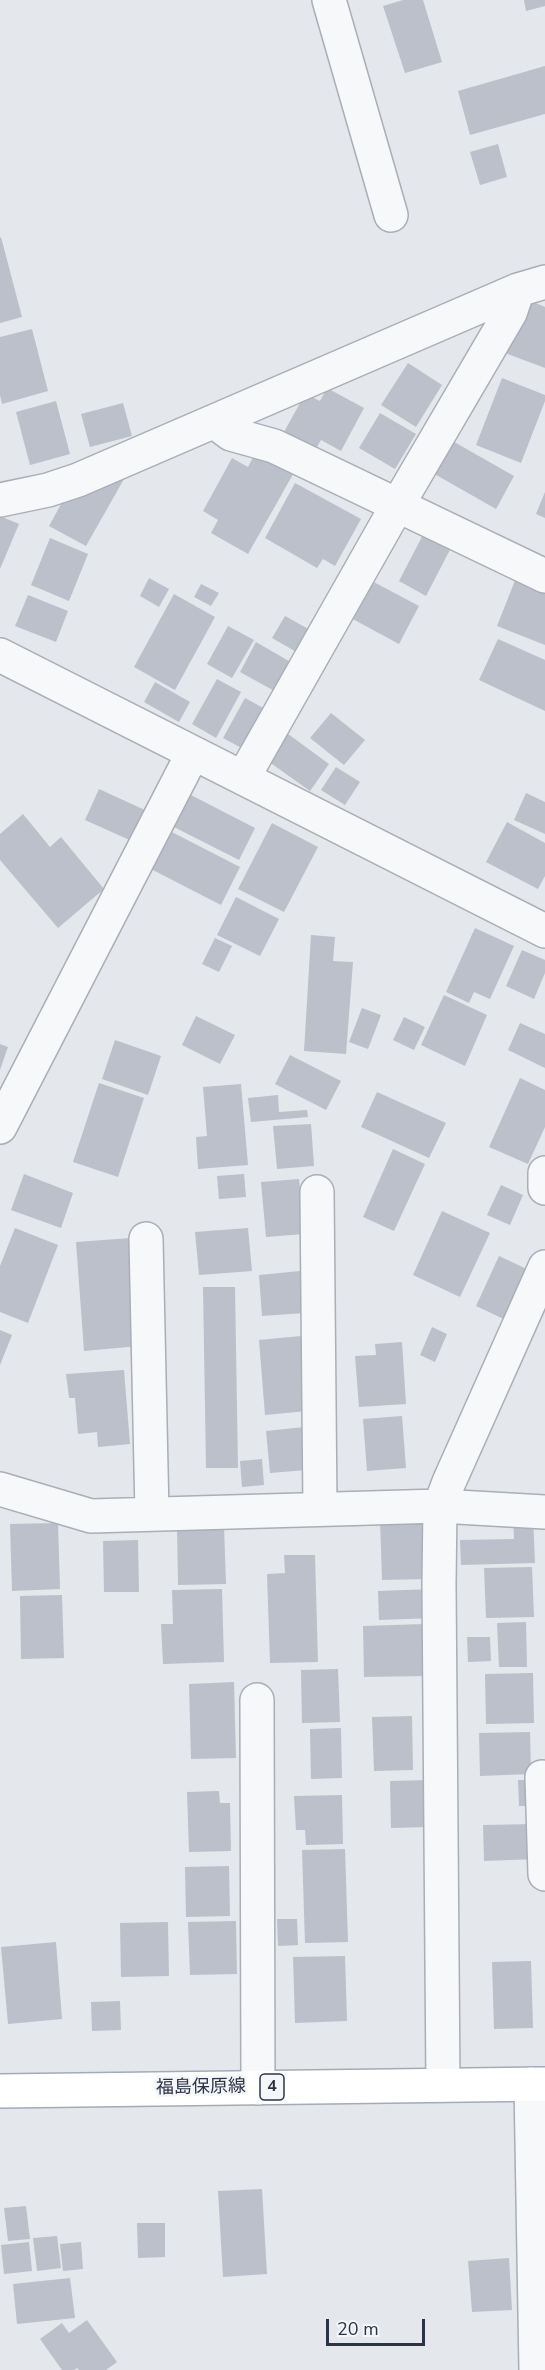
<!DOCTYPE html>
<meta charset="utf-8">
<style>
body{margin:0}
#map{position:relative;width:545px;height:2370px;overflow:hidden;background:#e4e7ec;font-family:"Nunito Sans",sans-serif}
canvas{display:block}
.scale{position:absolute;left:326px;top:2319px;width:99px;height:27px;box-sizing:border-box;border:3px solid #2b3445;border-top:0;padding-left:8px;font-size:18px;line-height:21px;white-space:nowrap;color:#2b3445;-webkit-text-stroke:4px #f4f6f9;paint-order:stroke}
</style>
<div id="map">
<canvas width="545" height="2370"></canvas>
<div class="scale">20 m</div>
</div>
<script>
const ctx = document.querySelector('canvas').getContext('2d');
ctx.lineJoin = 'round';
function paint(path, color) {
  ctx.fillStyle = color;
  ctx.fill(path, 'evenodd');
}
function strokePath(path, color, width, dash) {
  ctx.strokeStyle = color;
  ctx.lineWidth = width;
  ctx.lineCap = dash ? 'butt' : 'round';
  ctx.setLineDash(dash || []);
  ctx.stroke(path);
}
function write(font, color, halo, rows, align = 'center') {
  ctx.font = font + ' "Nunito Sans","Noto Sans JP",sans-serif';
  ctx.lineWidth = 5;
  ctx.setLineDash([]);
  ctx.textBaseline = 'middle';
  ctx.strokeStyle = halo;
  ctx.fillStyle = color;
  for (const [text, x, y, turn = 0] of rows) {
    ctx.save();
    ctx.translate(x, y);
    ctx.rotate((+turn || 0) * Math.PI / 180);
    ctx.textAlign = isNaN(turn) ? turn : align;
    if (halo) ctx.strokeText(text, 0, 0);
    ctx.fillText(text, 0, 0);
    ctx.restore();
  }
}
const building = new Path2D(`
 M403 0H423L442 62 405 73 383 6Z
 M524 0H545V6L526 11Z
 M545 66V114L470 135 458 91Z
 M498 144 507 177 480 185 470 152Z
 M1 237 22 317 0 323V238Z
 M526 299 545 307V368L505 353Z
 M32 329 48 391 2 404 0 395V337Z
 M408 363 442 385 416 427 381 405Z
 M502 378 545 395V401L521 463 476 445Z
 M327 388 364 408 341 451 321 440 315 450 284 432 305 394 320 401Z
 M56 401 70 454 30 465 16 412Z
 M123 403 132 436 90 447 81 414Z
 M380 413 416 434 395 469 359 448Z
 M449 439 514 476 496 509 431 472Z
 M258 448 296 469 248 554 211 533 218 520 203 511 232 458 248 467Z
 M116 475 124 479 86 546 49 526 71 486 87 495 94 482Z
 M295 483 361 519 335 566 323 559 317 568 265 538Z
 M545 492V518L536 514Z
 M0 516 19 524 0 569Z
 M427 527 454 542 426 596 399 581Z
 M50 538 88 554 69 601 31 585Z
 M149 578 169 589 159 607 140 596Z
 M516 578 545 589V645L497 626Z
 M370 580 419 606 399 644 349 617Z
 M201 584 219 593 211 606 194 597Z
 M174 594 215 617 175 690 134 667Z
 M28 595 68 611 56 642 15 626Z
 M285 616 312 631 300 654 272 638Z
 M228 626 254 640 232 678 207 664Z
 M498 639 545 660V711L479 680Z
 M256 642 294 664 278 693 240 672Z
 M217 679 241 692 216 738 192 724Z
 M155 682 190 702 179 722 144 702Z
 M245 698 269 711 247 751 223 738Z
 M331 713 365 740 344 765 310 738Z
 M284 731 329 764 310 791 265 759Z
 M336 767 360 782 345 805 321 790Z
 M99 789 147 811 134 842 85 820Z
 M187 793 255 828 239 860 170 825Z
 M526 793 545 802V834L514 820Z
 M23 814 50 847 61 837 104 889 58 928 0 860V834Z
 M507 822 545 843V876L538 889 486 862Z
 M272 823 318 847 284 912 238 889Z
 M164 828 240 867 221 905 145 866Z
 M236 897 279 919 260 956 217 935Z
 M475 928 514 946 490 999 474 992 469 1003 446 992Z
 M311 935 335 937 333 961 353 962 346 1054 304 1051Z
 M215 938 232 946 219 972 202 964Z
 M522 950 545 960V973L534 999 506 986Z
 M444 995 487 1015 465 1066 421 1045Z
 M362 1008 381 1015 368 1049 349 1042Z
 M196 1016 235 1035 220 1064 182 1045Z
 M404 1017 425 1027 414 1050 393 1040Z
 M520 1023 545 1034V1068L508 1050Z
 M115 1040 161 1056 148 1095 102 1079Z
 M0 1044 8 1047 0 1070Z
 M290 1055 341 1081 326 1110 275 1084Z
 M520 1078 545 1090V1127L528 1164 489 1147Z
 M99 1083 144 1098 118 1177 73 1162Z
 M241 1084 248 1165 198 1169 196 1137 207 1136 203 1087Z
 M377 1092 446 1123 429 1158 361 1127Z
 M278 1095 279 1112 307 1110 308 1117 251 1122 248 1098Z
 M311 1124 314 1166 277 1169 273 1126Z
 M393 1149 425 1164 394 1231 363 1217Z
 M24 1174 73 1193 61 1228 11 1210Z
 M244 1174 246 1197 219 1199 217 1176Z
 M299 1179 304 1234 266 1237 261 1182Z
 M501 1185 523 1195 510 1225 487 1215Z
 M442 1211 490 1233 460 1297 413 1275Z
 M15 1228 58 1245 28 1323 0 1312V1266Z
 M248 1228 252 1271 199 1275 195 1232Z
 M131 1238 140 1346 84 1351 76 1242Z
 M499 1256 531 1271 508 1321 476 1306Z
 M300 1271 304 1313 262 1316 259 1275Z
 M203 1287H235L238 1468H206Z
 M432 1327 447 1334 435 1362 420 1355Z
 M0 1330 12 1335 0 1365Z
 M301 1336 307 1411 265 1415 259 1340Z
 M402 1342 406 1404 359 1407 355 1356 376 1355 375 1344Z
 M124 1370 130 1444 98 1447 97 1432 78 1434 75 1398H69L66 1374Z
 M402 1416 406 1468 367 1471 363 1419Z
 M304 1427 307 1470 270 1473 266 1431Z
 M262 1459 264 1485 242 1487 240 1461Z
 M513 1517H533L535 1563 461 1565 460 1540 514 1539Z
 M424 1518 426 1579 382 1580 380 1519Z
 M58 1523 60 1589 12 1591 10 1524Z
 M224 1526 226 1584 178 1585 177 1528Z
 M138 1540 139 1592H104L103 1541Z
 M284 1555H315L318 1662 270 1663 267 1574 285 1573Z
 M532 1567 534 1617 486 1618 484 1568Z
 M222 1589 224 1662 163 1664 161 1624H173L172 1590Z
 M433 1589 434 1618 379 1620 378 1591Z
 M62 1595 64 1658 21 1659 20 1596Z
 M526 1622 527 1667H499L497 1623Z
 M425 1624 427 1676 364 1677 363 1626Z
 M467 1637H490L491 1661 468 1662Z
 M338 1669 340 1722 302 1723 301 1670Z
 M533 1673 534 1723 486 1724 485 1674Z
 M234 1682 236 1758 191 1759 189 1684Z
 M412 1716 413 1770 374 1771 372 1717Z
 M341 1728 342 1778 311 1779 310 1729Z
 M530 1732 531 1774 480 1776 479 1733Z
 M428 1780 429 1827 391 1828 390 1781Z
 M518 1780H535L536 1806H519Z
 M219 1791 220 1803H230L231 1851 189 1852 187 1792Z
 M342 1795 343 1844 306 1845 305 1830H296L294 1796Z
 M535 1824 536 1859 484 1861 483 1825Z
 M345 1849 348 1942 305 1943 302 1850Z
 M229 1866 230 1916 186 1917 185 1867Z
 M277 1919H297L298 1945 278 1946Z
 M236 1921 237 1974 190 1975 188 1922Z
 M168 1922 169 1976 121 1977 120 1923Z
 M56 1942 62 2019 8 2024 1 1947Z
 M345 1956 347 2021 295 2023 293 1957Z
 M531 1961 533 2028 494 2029 492 1962Z
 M120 2001 121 2030 92 2031 91 2002Z
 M262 2189 267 2274 223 2277 218 2191Z
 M26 2206 30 2239 8 2241 4 2208Z
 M137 2223H165V2257L138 2258Z
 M57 2236 61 2268 37 2271 33 2238Z
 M29 2242 32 2271 4 2274 1 2245Z
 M81 2242 83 2269 63 2271 60 2244Z
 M509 2258 512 2310 472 2312 468 2261Z
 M70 2278 75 2318 17 2324 13 2284Z
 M87 2320 117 2362 106 2370H79L77 2368 74 2370H62L40 2339 62 2323 69 2333Z`);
const minor = new Path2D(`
 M329 0 391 215
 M215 422 231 434 274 446 545 576
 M0 500 48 490 78 480 518 290 545 282
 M0 655 545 931
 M243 778 397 506 510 313 518 290
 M0 1127 193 753
 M545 1173V1188
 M317 1192 320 1509
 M146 1239 152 1514
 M0 1489 91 1516 440 1506 545 1512
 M257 1700 258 2088
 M542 1777 545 1874
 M531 2084 536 2370
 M443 2085 439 1584 440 1506 449 1482 545 1267`);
const major = new Path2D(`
 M0 2091 545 2084`);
const shields = [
 [272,2087,24]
];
const shieldNames = [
 ["4",272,2087]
];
const streetNames = [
 ["福島保原線",201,2088,-1]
];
paint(building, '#bbc0ca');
strokePath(minor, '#a9aeb7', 36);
strokePath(major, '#a3abb8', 36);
strokePath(minor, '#f7f8fa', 33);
strokePath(major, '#fff', 33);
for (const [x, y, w] of shields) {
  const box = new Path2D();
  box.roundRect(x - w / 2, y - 13, w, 26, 4.5);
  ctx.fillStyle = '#f4f6f9';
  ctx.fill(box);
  strokePath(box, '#2b3445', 1.5);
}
write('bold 16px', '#2b3445', null, shieldNames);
write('18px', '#2b3445', '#f4f6f9', streetNames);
</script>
